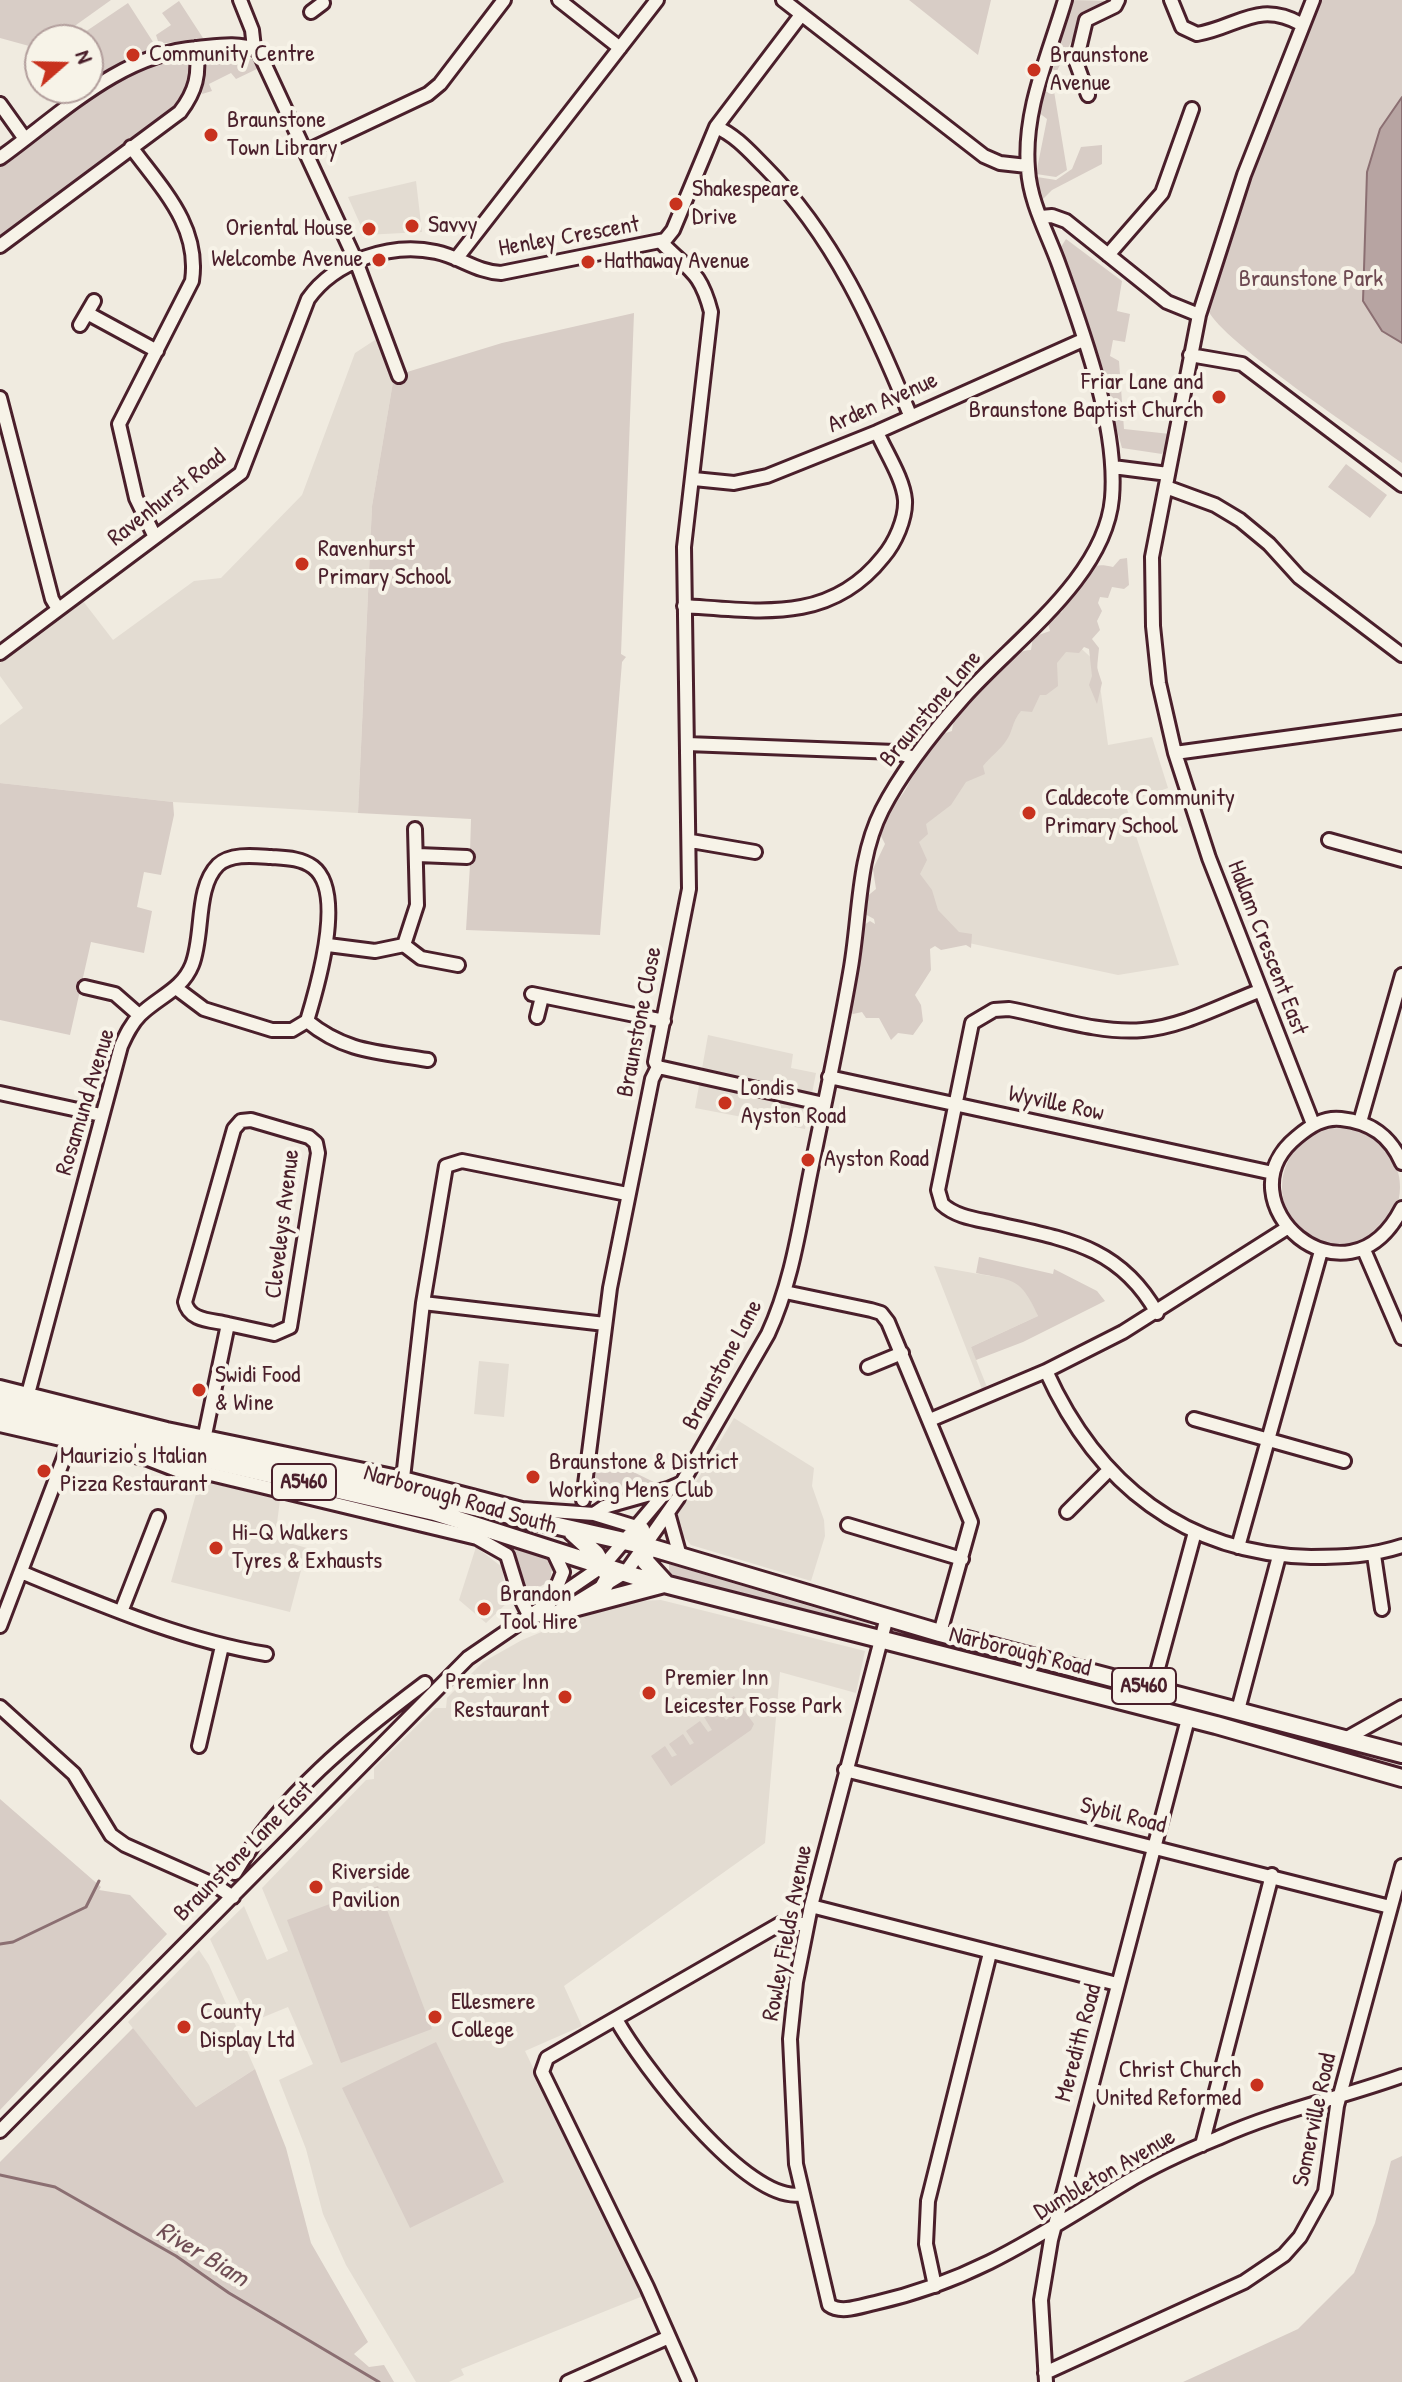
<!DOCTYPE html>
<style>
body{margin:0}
#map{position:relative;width:1402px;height:2382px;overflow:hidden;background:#f0ebe0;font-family:"Patrick Hand",sans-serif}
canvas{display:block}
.north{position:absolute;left:24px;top:24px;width:80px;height:80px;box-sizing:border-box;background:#f7f3e8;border:2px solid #b29e9c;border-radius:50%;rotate:70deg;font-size:22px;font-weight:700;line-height:32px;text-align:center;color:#4a1f2b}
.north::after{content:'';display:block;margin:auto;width:28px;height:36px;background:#c8321e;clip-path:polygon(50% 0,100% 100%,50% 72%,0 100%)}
</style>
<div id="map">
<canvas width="1402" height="2382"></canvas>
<div class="north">N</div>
</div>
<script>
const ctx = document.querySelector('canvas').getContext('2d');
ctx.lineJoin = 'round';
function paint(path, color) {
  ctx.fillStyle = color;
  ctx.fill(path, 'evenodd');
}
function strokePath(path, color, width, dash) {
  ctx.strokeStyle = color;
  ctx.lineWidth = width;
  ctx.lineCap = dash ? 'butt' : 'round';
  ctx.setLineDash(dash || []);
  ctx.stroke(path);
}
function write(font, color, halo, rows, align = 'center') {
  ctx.font = font + ' "Patrick Hand",sans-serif';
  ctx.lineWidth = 8;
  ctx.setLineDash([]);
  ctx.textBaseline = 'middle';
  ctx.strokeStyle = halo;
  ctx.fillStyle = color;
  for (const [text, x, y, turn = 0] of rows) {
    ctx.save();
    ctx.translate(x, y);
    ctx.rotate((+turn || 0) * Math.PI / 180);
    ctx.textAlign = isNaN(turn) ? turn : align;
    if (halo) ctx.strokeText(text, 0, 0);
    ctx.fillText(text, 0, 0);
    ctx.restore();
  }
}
const built = new Path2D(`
 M416 181 422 232 365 235 348 197Z
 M378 338 394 376 372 506 358 813 173 802 0 783V725L23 708 0 676V663L83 601 113 640 194 581 221 578 302 495 355 353Z
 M1073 641 1097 663 1108 745 1152 737 1168 788 1125 803 1179 965 1118 975 908 930 919 826Z
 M708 1035 793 1054 791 1068 816 1073 805 1129 695 1108Z
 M934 1266 1018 1281 1025 1288 1038 1316 971 1347 987 1387 982 1389Z
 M479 1361 509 1364 504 1417 474 1414Z
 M734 1418 814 1468 812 1486 824 1520 825 1536 811 1581 691 1545 679 1531 677 1514Z
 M200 1480 280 1500 275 1539 307 1548 290 1612 171 1582Z
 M476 1547 502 1567 507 1603 486 1623 459 1600Z
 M661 1600 865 1651 856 1693 780 1672 765 1843 564 1986 582 2026 525 2051 643 2296 461 2369 464 2375 449 2382H416L346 2265 323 2214 306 2149 279 2080 313 2064 288 2007 249 2023 210 1939 244 1906 267 1960 288 1951 262 1888 366 1780 374 1779V1768L435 1708H446L447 1698 483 1662 522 1640 568 1621 639 1601Z
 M199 1950 209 1965 255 2069 196 2107 128 2022Z`);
const green = new Path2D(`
 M0 0H111L69 30 85 32 128 3 155 45 142 59 107 78 98 75 102 84 77 101 76 88H88V40H40V49L0 38Z
 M909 0H991L978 55Z
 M1072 0 1111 1 1089 10 1083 17 1056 73 1053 69Z
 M1321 0H1402V463C1365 436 1222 342 1208 310L1264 140Z
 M179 1 203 38 159 44 156 35 171 25 162 13Z
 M240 53 255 61 259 68 236 79 231 73 209 84 212 91 202 94 205 66 215 54Z
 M167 54 187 55 191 59 193 89 174 112 0 239V165L118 77Z
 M1054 91 1067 170 1056 177 1036 174 1047 119 1038 112 1044 92Z
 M1102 145V164L1052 190 1043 199 1037 177 1056 180 1072 169 1081 147Z
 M1066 239 1122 281 1117 311 1130 314 1125 342 1113 340 1110 356 1119 361 1124 429 1170 434 1162 454 1122 448 1078 292 1061 247Z
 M634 313 621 654 626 657 622 662 600 935 466 930 470 865 474 858 470 853 471 819 358 813 372 506 394 376 502 343Z
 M1346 464 1387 495 1370 518 1328 487Z
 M1127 558 1129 585 1124 589 1112 587 1108 598 1100 597 1098 603 1102 611 1097 621 1100 630 1092 639 1099 648 1097 668 1102 683 1097 704 1089 685 1092 676 1089 649 1084 647 1079 653 1066 652 1057 663 1058 686 1046 695H1040L1032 712 1021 711C1011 723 1013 732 1006 741 1001 749 990 757 983 766L985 774 966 782 951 805 926 824 928 834 919 842 927 860 920 874 932 890 938 910 959 932 972 934 971 948 966 945 941 950 935 946 930 949 931 970 915 995 921 1005 923 1021 913 1035 898 1033 891 1040 879 1018H866L862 1012 853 1014 846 1008 854 991 864 925 870 921 875 924 874 919 863 913 865 898 876 889 873 869 885 844 877 828C886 813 899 801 907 787 918 767 925 737 952 731 955 706 974 692 992 678 1007 667 1010 651 1031 650L1033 637 1050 631 1047 619 1062 612 1069 593 1085 583 1083 577C1091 564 1099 564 1113 567L1120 559Z
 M0 783 173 802 174 815 161 875 144 872 137 907 152 911 144 953 91 942 70 1035 0 1020Z
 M1282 1187a59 59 0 1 1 118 0a59 59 0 1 1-118 0Z
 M979 1257 1053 1274 1054 1269 1097 1291 1105 1301 1023 1342 976 1360 971 1347 1038 1316C1021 1278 1015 1281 976 1273Z
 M597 1463 619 1465 660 1485 608 1500 595 1480Z
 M507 1545 548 1560 552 1569 550 1581 534 1590 529 1587 525 1590 515 1551Z
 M669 1564 869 1624 870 1628 669 1574Z
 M924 1635 1031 1667 1132 1691 1134 1695 914 1640Z
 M734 1696 754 1724 751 1730 671 1786 651 1756 665 1746 672 1757 677 1755 669 1744 683 1734 690 1745 694 1743 686 1731 700 1721 708 1732 712 1730 704 1717 717 1708 726 1720 729 1718 720 1705Z
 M0 1799 101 1887 99 1890 130 1895 167 1934 0 2110Z
 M378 1886 432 2029 341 2063 287 1920Z
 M133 2028 196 2107 255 2069 286 2148 311 2243 368 2342 354 2354 369 2367 384 2365 394 2382H0V2162Z
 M436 2042 504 2182 410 2228 342 2088Z
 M1402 2156V2382H1183L1298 2329 1354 2273 1375 2223 1391 2161Z`);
const water = new Path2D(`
 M1402 97V343L1382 331 1363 301 1367 172 1380 129Z`);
const stream = new Path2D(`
 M0 1944 13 1942 86 1907 99 1881
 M0 2175 55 2187 176 2256 229 2293 379 2382`);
const minor = new Path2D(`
 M240 0 252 30 254 48
 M559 0 620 48
 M783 0 984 156 1000 163 1027 166
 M1171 0 1182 27 1197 34C1238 27 1258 0 1301 24
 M1313 0 1244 175 1199 315 1152 557 1153 626 1159 683 1175 753 1209 858 1313 1124
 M311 12 323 3
 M1088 95 1076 62 1086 20 1115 6 1118 0
 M0 104 25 139
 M716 127C735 135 749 151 764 166 834 236 873 325 910 415
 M131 147C162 189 200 226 192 281L119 424 136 498 155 537
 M305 152 428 94 440 84 504 0
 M0 158C61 114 120 54 197 48 218 46 237 42 258 50L356 261 399 376
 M1041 217 1052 216 1066 221 1167 302 1199 315
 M0 246 180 112C196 91 200 74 196 48
 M1108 255 1162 193 1192 109
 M456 259 657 0
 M87 313 157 351
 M80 325 94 301
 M1190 355 1242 364 1402 485
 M0 398 52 599 58 609
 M1113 467 1168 474
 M694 479 734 483 767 476 877 432 1083 340
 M1166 487 1215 505 1240 520 1269 544 1299 577 1402 655
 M684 606C760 611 830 624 883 557 895 543 906 519 905 500 903 478 886 453 877 432
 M0 653 241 473 308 299C335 261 391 242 436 252 460 257 477 272 501 273L665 240 673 230 716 127 801 15
 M687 744 895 752 914 758
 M1175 753 1402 722
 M1329 840 1402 860
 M691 841 755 852
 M418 855 467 857
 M328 945 375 951 404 945 417 905 415 829
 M404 945 421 958 458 965
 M85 987 115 994 139 1015
 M176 988 204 1009 272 1030H292L307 1021C346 1053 380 1052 428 1060
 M532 994 664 1021
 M537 1017 542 997
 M658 1067 824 1104
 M829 1077 1273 1173
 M0 1093 101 1115
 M1360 1122 1402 975
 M1402 1163C1390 1136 1371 1122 1341 1119 1324 1117 1310 1126 1297 1137 1218 1201 1346 1317 1402 1208
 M1364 1250 1402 1338
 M785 1292 871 1310 881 1313 888 1322 971 1522 940 1633
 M423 1303 605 1324
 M1157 1313C1119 1245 1064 1239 994 1223 976 1219 956 1217 942 1204L938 1190 972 1023 994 1010 1009 1009C1051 1017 1100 1034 1143 1030 1182 1027 1222 1005 1259 991
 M868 1367 902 1353
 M1046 1371C1097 1484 1185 1554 1311 1557 1343 1557 1372 1556 1402 1546
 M0 1387 167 1429 403 1478 522 1509 594 1514 643 1529
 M28 1394 121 1046C126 1035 131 1024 140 1015 158 997 182 990 192 965 204 935 195 888 218 865 231 853 255 856 271 857 285 858 301 858 313 867 346 892 317 988 307 1021
 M1194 1419 1344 1461
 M930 1420 1046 1371 1123 1332 1287 1228
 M0 1425 148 1459 179 1471H198L477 1538 507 1555 520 1597 530 1617
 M205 1435 228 1324 274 1334 290 1327 318 1153 316 1143 309 1137 251 1120 241 1121 234 1129 185 1302C189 1321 211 1320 228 1324
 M403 1478 423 1303 446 1166 462 1161 627 1194
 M583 1500 610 1288 652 1079 658 1067 655 1062 689 889 684 547 711 312C700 270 689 271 661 242
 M1067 1512 1109 1470
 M668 1513 680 1556
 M594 1514 604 1507 668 1489
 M848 1525 962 1559
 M1238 1547 1321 1251
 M1374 1555 1382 1609
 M23 1573C102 1605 182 1640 266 1654
 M552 1599 563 1572 554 1553
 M121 1612 158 1517
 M530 1617 562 1611 626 1572 678 1498 682 1483 768 1334C793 1280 800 1222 812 1165 825 1101 839 1037 850 973 860 919 857 859 882 810 903 769 933 732 963 698 1012 642 1105 578 1112 498 1118 427 1083 332 1059 265 1048 234 1030 203 1028 169 1023 110 1049 55 1065 0
 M887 1617 811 1906 796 1982 790 2039 796 2164 829 2305C841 2314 861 2306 875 2303 976 2280 1039 2235 1125 2183 1155 2165 1186 2151 1218 2138 1277 2111 1341 2098 1402 2076
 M0 1626 70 1442
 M0 1707 74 1774 111 1835 125 1845 215 1885 233 1897
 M1147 1709 1195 1532
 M1238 1710 1279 1556
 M1347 1738 1402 1707
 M199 1746 222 1646
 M845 1770 1390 1907
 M235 1873C281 1795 353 1737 425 1683
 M811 1906 1117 1984
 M616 2019C640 2063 748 2206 802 2194
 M0 2131 468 1658 604 1565 668 1489 682 1483
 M1202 2145 1272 1875
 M935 2286 926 2244 928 2201 990 1953
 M1045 2373 1244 2282 1284 2255 1300 2237 1325 2192 1337 2106 1402 1866
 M568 2382 669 2337
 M689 2382 647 2287 542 2072 547 2058 780 1924H807
 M1046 2382 1041 2300 1051 2240 1188 1719`);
const major = new Path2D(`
 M0 1399 646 1546 940 1633 1402 1754
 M0 1412 434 1512 637 1577 1216 1725 1402 1778
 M638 1527 646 1546 645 1561 665 1583
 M572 1532 596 1554 609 1577 603 1588
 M562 1611 664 1584`);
const markers = [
 [133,55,8,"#c8321e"],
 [1034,70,8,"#c8321e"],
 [211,135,8,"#c8321e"],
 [676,204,8,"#c8321e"],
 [412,226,8,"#c8321e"],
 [369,229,8,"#c8321e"],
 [379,260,8,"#c8321e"],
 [588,262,8,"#c8321e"],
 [1219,397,8,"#c8321e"],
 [302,564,8,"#c8321e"],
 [1029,813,8,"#c8321e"],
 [725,1103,8,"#c8321e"],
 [808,1160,8,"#c8321e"],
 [199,1390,8,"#c8321e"],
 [44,1471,8,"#c8321e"],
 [533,1477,8,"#c8321e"],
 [216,1548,8,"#c8321e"],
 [484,1609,8,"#c8321e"],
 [649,1693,8,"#c8321e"],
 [565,1697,8,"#c8321e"],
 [316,1887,8,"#c8321e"],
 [435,2017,8,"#c8321e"],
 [184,2027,8,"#c8321e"],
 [1257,2085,8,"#c8321e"]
];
const shields = [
 [304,1482,64],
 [1144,1686,64]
];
const shieldNames = [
 ["A5460",304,1482],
 ["A5460",1144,1686]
];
const poiNames = [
 ["Community Centre",149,55],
 ["Braunstone",1050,56],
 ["Avenue",1050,84],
 ["Braunstone",227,121],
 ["Town Library",227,149],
 ["Shakespeare",692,190],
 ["Drive",692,218],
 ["Savvy",428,226],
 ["Oriental House",353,229,"right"],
 ["Welcombe Avenue",363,260,"right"],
 ["Hathaway Avenue",604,262],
 ["Friar Lane and",1203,383,"right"],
 ["Braunstone Baptist Church",1203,411,"right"],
 ["Ravenhurst",318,550],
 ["Primary School",318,578],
 ["Caldecote Community",1045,799],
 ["Primary School",1045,827],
 ["Londis",741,1089],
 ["Ayston Road",741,1117],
 ["Ayston Road",824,1160],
 ["Swidi Food",215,1376],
 ["& Wine",215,1404],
 ["Maurizio's Italian",60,1457],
 ["Pizza Restaurant",60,1485],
 ["Braunstone & District",549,1463],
 ["Working Mens Club",549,1491],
 ["Hi-Q Walkers",232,1534],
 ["Tyres & Exhausts",232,1562],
 ["Brandon",500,1595],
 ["Tool Hire",500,1623],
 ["Premier Inn",665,1679],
 ["Leicester Fosse Park",665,1707],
 ["Premier Inn",549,1683,"right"],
 ["Restaurant",549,1711,"right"],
 ["Riverside",332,1873],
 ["Pavilion",332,1901],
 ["Ellesmere",451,2003],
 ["College",451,2031],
 ["County",200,2013],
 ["Display Ltd",200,2041],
 ["Christ Church",1241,2071,"right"],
 ["United Reformed",1241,2099,"right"]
];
const streetNames = [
 ["Henley Crescent",569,237,-10],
 ["Arden Avenue",883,403,-24],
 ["Ravenhurst Road",167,498,-38],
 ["Braunstone Lane",931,709,-50],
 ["Hallam Crescent East",1267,948,69],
 ["Braunstone Close",640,1022,-79],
 ["Rosamund Avenue",86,1102,-73],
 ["Wyville Row",1056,1104,12],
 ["Cleveleys Avenue",283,1224,-83],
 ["Braunstone Lane",723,1365,-62],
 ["Narborough Road South",460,1500,16],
 ["Narborough Road",1020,1652,14],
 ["Sybil Road",1123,1816,14],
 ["Braunstone Lane East",244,1852,-45],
 ["Rowley Fields Avenue",788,1933,-79],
 ["Meredith Road",1079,2043,-75],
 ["Somerville Road",1315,2120,-78],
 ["Dumbleton Avenue",1105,2175,-30]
];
const parkNames = [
 ["Braunstone Park",1311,280]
];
const waterNames = [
 ["River Biam",202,2255,31]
];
paint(built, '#e3dcd2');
paint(green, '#d8cdc6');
paint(water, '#b7a4a2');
strokePath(water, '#8b6f72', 2);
strokePath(stream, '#8b6f72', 3);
strokePath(minor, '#4a1f2b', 18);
strokePath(major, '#4a1f2b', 22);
strokePath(minor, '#f7f3e8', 12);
strokePath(major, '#f7f3e8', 16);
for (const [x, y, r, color] of markers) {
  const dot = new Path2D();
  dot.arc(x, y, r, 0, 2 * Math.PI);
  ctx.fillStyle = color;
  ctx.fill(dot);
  strokePath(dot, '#f7f3e8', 3);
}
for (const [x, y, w] of shields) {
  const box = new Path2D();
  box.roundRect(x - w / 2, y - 18, w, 36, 6);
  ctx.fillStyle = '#f7f3e8';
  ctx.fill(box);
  strokePath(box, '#4a1f2b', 2);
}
write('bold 22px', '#4a1f2b', null, shieldNames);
write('24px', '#4a1f2b', '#f7f3e8', poiNames, 'left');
write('24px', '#4a1f2b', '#f7f3e8', streetNames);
write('24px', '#6e4a52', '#f7f3e8', parkNames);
write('italic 26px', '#704e55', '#f7f3e8', waterNames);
</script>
